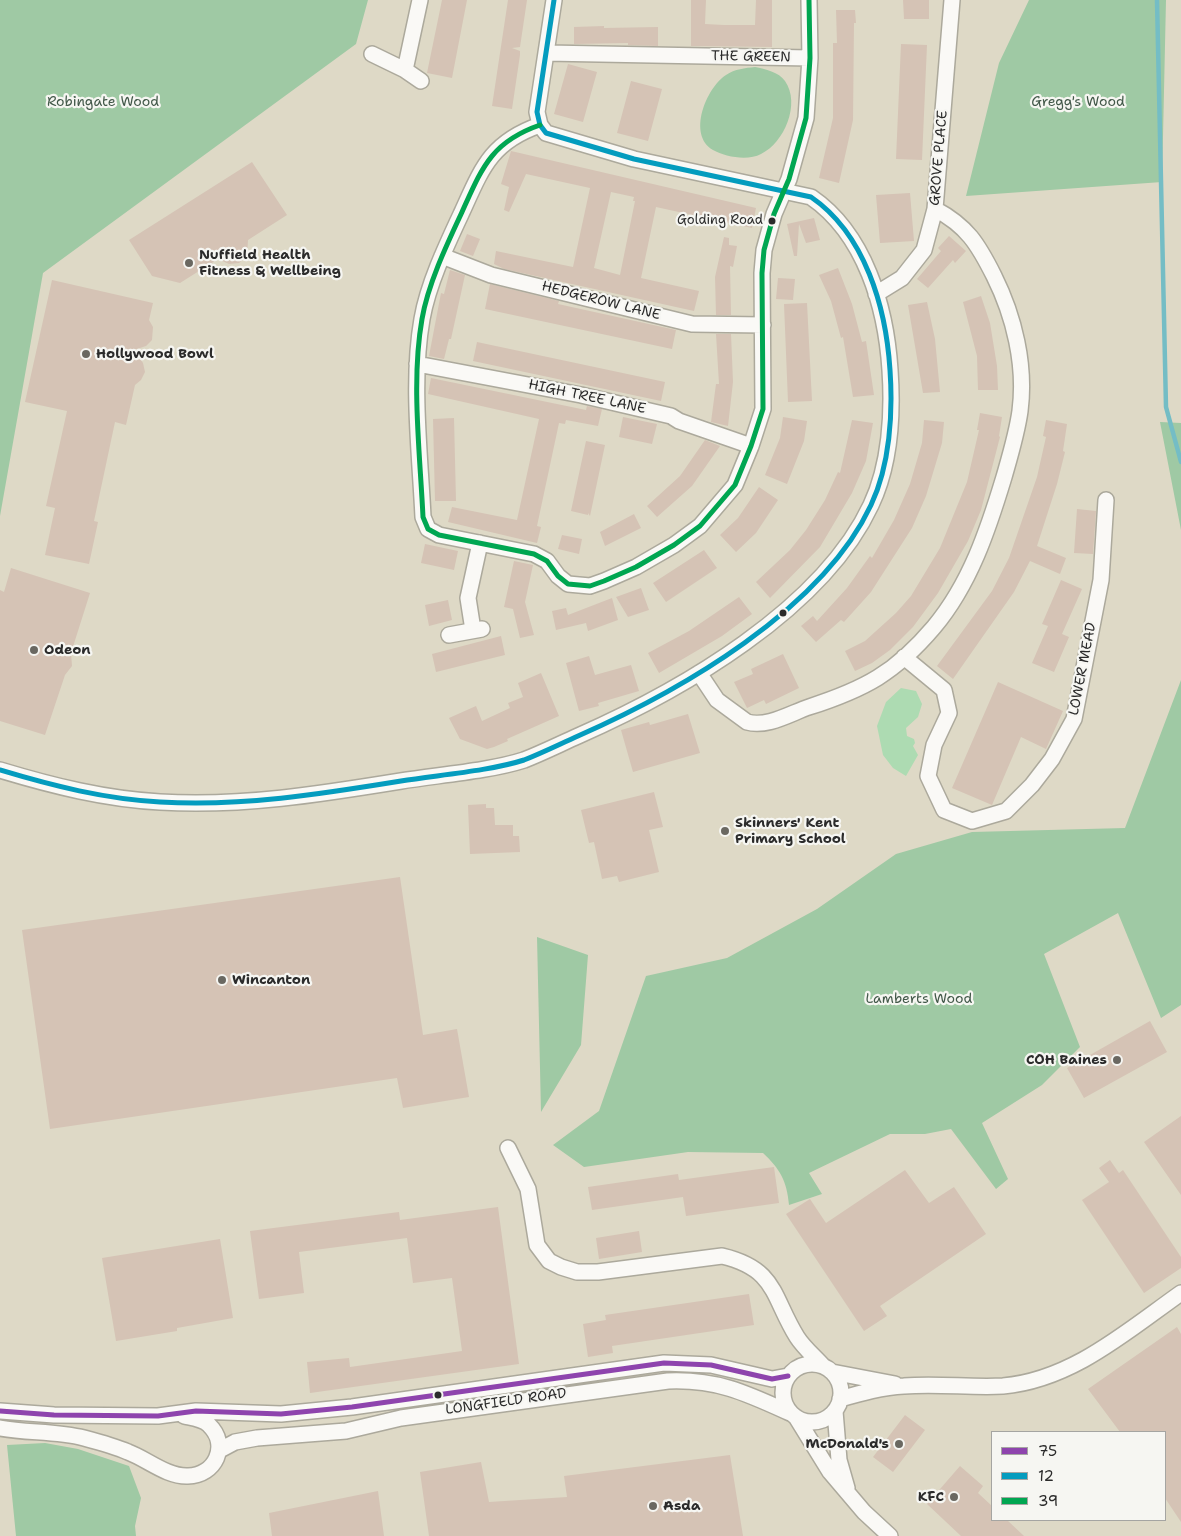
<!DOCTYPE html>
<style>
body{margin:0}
#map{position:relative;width:1181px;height:1536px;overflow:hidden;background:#ded9c6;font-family:"Shantell Sans",sans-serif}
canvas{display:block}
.legend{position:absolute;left:991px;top:1431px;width:175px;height:90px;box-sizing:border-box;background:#f6f6f2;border:1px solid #a5a5a2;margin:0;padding:6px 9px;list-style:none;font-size:15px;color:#2b2b2b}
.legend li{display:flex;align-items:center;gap:10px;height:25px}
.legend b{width:25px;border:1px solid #a5a5a2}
</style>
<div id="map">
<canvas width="1181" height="1536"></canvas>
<ul class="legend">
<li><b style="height:6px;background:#8e44ad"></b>75</li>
<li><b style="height:6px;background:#049cbe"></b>12</li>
<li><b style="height:6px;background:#00a651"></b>39</li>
</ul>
</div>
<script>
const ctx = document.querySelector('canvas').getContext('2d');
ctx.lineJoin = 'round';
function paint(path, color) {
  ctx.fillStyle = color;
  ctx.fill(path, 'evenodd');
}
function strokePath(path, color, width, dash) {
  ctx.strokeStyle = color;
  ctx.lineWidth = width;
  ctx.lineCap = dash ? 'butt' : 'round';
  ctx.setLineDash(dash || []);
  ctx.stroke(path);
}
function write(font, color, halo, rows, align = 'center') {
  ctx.font = font + ' "Shantell Sans",sans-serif';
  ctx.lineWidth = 4.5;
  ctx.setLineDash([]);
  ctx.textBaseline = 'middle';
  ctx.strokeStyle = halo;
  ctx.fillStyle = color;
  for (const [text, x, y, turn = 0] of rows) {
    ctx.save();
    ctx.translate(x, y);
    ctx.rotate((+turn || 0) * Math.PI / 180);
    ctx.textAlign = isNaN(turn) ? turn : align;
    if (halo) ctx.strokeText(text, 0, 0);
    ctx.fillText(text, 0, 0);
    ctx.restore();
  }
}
const green = new Path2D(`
 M901 688 916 691 922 704 918 717 906 728 907 736 914 739 915 743 913 746 918 755 906 776 893 768 883 755 877 726 886 702Z`);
const forest = new Path2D(`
 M0 0H368L356 44 43 273 0 516Z
 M1029 0H1166L1162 182 966 196 999 63Z
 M755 67C765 69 779 72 785 81 801 104 784 143 761 154 748 161 725 157 713 150 687 135 706 88 726 75 735 69 745 68 755 67Z
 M1160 422 1181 423V530Z
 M1181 680V1005L1161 1018 1118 913 1044 954 1080 1047 1042 1085 982 1123 1008 1179 996 1189 951 1129 925 1134H890L809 1173 822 1194 789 1205C787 1181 780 1169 763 1153L688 1152 584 1167 553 1145 599 1111 646 976 727 958 817 909 896 854 972 832 1125 828Z
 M537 937 588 955 581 1045 541 1112Z
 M45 1443 78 1449 129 1466 141 1498 135 1526 136 1536H16L7 1445Z`);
const stream = new Path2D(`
 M1157 0 1166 407 1181 462`);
const building = new Path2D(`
 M442 0H467L452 78 427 73Z
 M508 0H527L520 47 512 48 520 51V55L512 109 492 106Z
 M691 0H706L705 24 724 25H755L756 0H772V47L691 46Z
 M903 0H929V19H904Z
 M836 10H855L856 23H854L853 120 839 183 819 178 833 118V43H837Z
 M604 26V28L658 27V46L628 45V43L574 44V27Z
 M901 44 927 45 922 160 896 159Z
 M568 64 597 72 583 122 554 114Z
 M631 81 662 89 648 141 617 133Z
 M511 151 756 208 752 228 656 207 641 278 699 291 694 311 504 269 494 264 496 251 573 267 590 188 526 174 509 212 504 210 509 187 501 184ZM611 192 634 197 633 201H635L620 275 594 268Z
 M252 162 287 215 248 240 247 256 239 263 229 264 218 259 180 283 152 276 129 240Z
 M910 193 914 241 880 243 876 195Z
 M814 218 820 240 806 243 799 224 797 256H794L787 224Z
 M467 234 480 239 473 256 460 251Z
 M949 236 966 251 955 263 953 260 928 288 917 279 941 251 938 248Z
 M724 237 729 238V245L737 246 733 267 730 266 731 315H716L715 277Z
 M838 268 852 304 862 342 866 341 874 395 853 397 843 337 841 338 831 301 819 275Z
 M450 270 465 275 451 339H449L444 359 429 356 441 293 444 294Z
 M778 278 795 279 793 300 776 299Z
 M52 280 153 303 149 320 153 327 152 340 146 346 134 350 143 363 145 372 141 380 135 385 126 425 115 422 94 521 98 522 89 564 45 555 55 508 46 506 67 411 25 402Z
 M490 284 559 301 558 304 676 330 672 349 485 309Z
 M981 296 990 323 997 366 998 390H978L977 356 963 302Z
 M927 302 935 339 940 392 923 393 908 305Z
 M807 303 812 401 788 402 784 304Z
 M716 334H731L733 382 728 426 711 422 716 384H719Z
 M477 342 665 382 661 401 473 361Z
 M431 378 586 410 587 406 602 409 598 426 566 420 565 424 559 423 537 526 541 527 537 543 448 522 452 507 517 520 539 419 428 394Z
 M980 413 1002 417 999 436 1000 437 981 510 968 541 938 593 913 627 890 650 872 663 855 671 845 651 865 641 896 613 911 596 940 548 967 482 979 430H977Z
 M623 417 657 424 652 444 619 437Z
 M783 417 807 421 804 441 787 484 765 475 780 438Z
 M454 418 456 501H435L433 419Z
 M852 420 873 423 866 461 852 493 820 547 770 598 756 582 790 550 806 530 825 500 838 472 840 473Z
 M924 420 944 422 942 443 926 496 912 528 871 592 844 622 841 620 816 642 801 626 813 616 817 621 847 588 870 556 872 558 894 520 910 484 922 443Z
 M1046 420 1067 424 1063 451 1065 452 1057 484 1037 546 1066 558 1060 574 1030 561 1014 592 953 679 937 666 992 591 1009 558 1037 477 1046 437 1043 436Z
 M705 440 720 446 692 486 657 517 647 506 680 476Z
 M586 441 605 445 590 516 588 513V515L571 511Z
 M759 487 778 500 756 533 736 552 720 535 738 518Z
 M1077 509 1096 511 1093 554 1074 553Z
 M634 514 641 528 605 546 600 532Z
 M562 535 582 539 579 554 558 549Z
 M425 544 458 551 454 570 421 563Z
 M704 550 717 568 666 602 653 583Z
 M514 561 533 565 525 602 534 635 520 638 513 609 504 607Z
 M11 568 90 593 71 653 72 666 65 675 45 735 0 721V590L4 592Z
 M1061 580 1082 589 1062 634 1069 637 1054 672 1032 663 1048 626 1042 624Z
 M641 588 649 610 628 617 616 597Z
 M739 597 752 614 722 636 659 673 648 653 689 631Z
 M612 598 618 620 588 631 586 623 556 630 552 611 566 608 568 615Z
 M448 600 452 620 429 626 425 605Z
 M501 636 505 655 436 672 432 654Z
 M783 654 799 688 766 704 764 700 747 708 734 682 753 674 751 669Z
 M589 656 595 675 631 665 639 691 598 703 599 706 579 711 566 663Z
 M541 673 559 716 507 739 508 741 494 747 487 749 460 739 449 718 476 706 482 721 510 708 508 703 523 697 518 683Z
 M998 682 1063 711 1046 749 1021 737 992 805 952 788Z
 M688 714 700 753 633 772 621 730 649 722 650 725Z
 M654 792 663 827 649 830 659 872 619 882 617 876 602 879 594 842 589 843 581 810Z
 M486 804V808H494L495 825H513V836H519L520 852 470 854 468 805Z
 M400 877 423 1035 457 1029 469 1097 403 1108 397 1078 50 1129 22 930Z
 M1150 1021 1167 1052 1084 1098 1067 1068Z
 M1181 1116V1195L1144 1142Z
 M1110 1160 1119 1173 1123 1170 1181 1257V1268L1144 1293 1082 1200 1109 1182 1099 1168Z
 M774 1167 779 1203 686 1216 683 1197 592 1210 588 1187 678 1174 679 1180Z
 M905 1170 929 1203 954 1187 986 1234 880 1306 887 1316 864 1331 786 1214 810 1199 826 1223Z
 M498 1207 519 1364 310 1393 307 1362 349 1358 350 1367 462 1351 452 1278 413 1283 407 1238 299 1252 304 1293 259 1299 250 1231 399 1212 400 1220Z
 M639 1231 642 1252 599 1259 596 1238Z
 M220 1239 233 1318 177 1328V1331L116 1341 102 1258Z
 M749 1294 754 1325 612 1346 613 1353 588 1357 583 1324 606 1320 605 1315Z
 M1177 1327 1181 1334V1522L1165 1498V1432H1120L1088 1389Z
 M905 1415 925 1430 893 1472 873 1457Z
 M730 1455 743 1536H429L420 1472 481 1462 489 1502 567 1497 564 1476Z
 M960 1466 983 1486 978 1493 992 1506V1520H1007L1024 1536H961L927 1504Z
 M378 1491 384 1536H272L269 1513Z`);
const minor = new Path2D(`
 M420 0 405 70 421 81
 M547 53 810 58
 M372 54 405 70
 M540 125C491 142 482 168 462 212 447 244 428 284 422 319 411 381 420 453 423 517L428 529 439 535 534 554 547 561 558 576 568 584 590 586 604 581 636 567 674 545 700 526 735 485 751 446 763 409 762 273 764 250 774 214 789 179 806 118 810 58 809 0
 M442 256 491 275 692 324 763 325
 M876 294 902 278 924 250 935 209 952 0
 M417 364 581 395 671 416 679 421 751 446
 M473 630 468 598 480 543
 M449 635 482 629
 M904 657 944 690 949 713 934 745 928 776 944 810 972 821 1006 811 1032 785 1052 759 1074 719 1101 580 1106 500
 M699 673 717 700 747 722C767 728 791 713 809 707 865 689 895 673 934 627 970 584 988 530 1004 477 1010 456 1017 433 1020 411 1026 365 1014 316 994 276 978 244 967 226 935 209
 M0 770C53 786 105 799 160 802 241 807 321 794 401 781 438 775 490 771 524 760 542 753 560 744 578 736 680 691 822 610 871 505 890 465 893 413 890 370 886 307 865 234 811 197L634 159 546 133 540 125 537 112 554 0
 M508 1148 528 1189 537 1245 549 1261 561 1267 577 1272H598L722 1256C777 1269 772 1297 797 1337 804 1348 815 1357 823 1366
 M783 1393a29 29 0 1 1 58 0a29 29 0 1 1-58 0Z
 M832 1372 895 1384
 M840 1399C861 1393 882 1387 904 1386 937 1383 971 1388 1003 1386 1072 1380 1127 1331 1181 1293
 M0 1411 54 1415 158 1416 196 1411 281 1414 352 1407 664 1363 711 1365 772 1379 788 1376
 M835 1411 839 1460 847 1488
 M796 1417 830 1472 864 1512 890 1536
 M0 1428C27 1433 57 1431 84 1438 99 1442 114 1446 128 1452 147 1459 167 1477 188 1476 215 1476 230 1445 209 1425 203 1419 193 1418 184 1416
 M220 1450 235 1442 257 1438 346 1431 401 1418 668 1381C717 1379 746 1393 790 1413`);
const bus1 = new Path2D(`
 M0 1411 54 1415 158 1416 196 1411 281 1414 352 1407 664 1363 711 1365 772 1379 788 1376`);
const bus2 = new Path2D(`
 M0 770C53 786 105 799 160 802 241 807 321 794 401 781 438 775 490 771 524 760 542 753 560 744 578 736 680 691 822 610 871 505 890 465 893 413 890 370 886 307 865 234 811 197L634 159 546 133 540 125 537 112 554 0`);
const bus3 = new Path2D(`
 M540 125C491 142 482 168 462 212 447 244 428 284 422 319 411 381 420 453 423 517L428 529 439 535 534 554 547 561 558 576 568 584 590 586 604 581 636 567 674 545 700 526 735 485 751 446 763 409 762 273 764 250 774 214 789 179 806 118 810 58 809 0`);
const markers = [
 [772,221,4.5,"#2b2b2b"],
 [189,263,5,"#6a6861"],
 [86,354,5,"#6a6861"],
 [783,613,4.5,"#2b2b2b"],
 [34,650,5,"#6a6861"],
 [725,831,5,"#6a6861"],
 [222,980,5,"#6a6861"],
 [1117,1060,5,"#6a6861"],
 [438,1395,4.5,"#2b2b2b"],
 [899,1444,5,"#6a6861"],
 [954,1497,5,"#6a6861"],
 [653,1506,5,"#6a6861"]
];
const busNames = [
 ["Golding Road",763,221]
];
const streetNames = [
 ["THE GREEN",751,57,1],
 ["GROVE PLACE",939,158,-85],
 ["HEDGEROW LANE",601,301,14],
 ["HIGH TREE LANE",587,397,12],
 ["LOWER MEAD",1083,669,-79],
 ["LONGFIELD ROAD",506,1402,-8]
];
const parkNames = [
 ["Robingate Wood",103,102],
 ["Gregg's Wood",1078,102],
 ["Lamberts Wood",919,999]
];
const poiNames = [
 ["Nuffield Health",199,255],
 ["Fitness & Wellbeing",199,271],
 ["Hollywood Bowl",96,354],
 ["Odeon",44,650],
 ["Skinners' Kent",735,823],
 ["Primary School",735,839],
 ["Wincanton",232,980],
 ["COH Baines",1107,1060,"right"],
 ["McDonald's",889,1444,"right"],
 ["KFC",944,1497,"right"],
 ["Asda",663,1506]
];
paint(green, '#addbb2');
paint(forest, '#9fc9a4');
strokePath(stream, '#74bdc5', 4.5);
paint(building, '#d5c3b5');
strokePath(minor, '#aca99c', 18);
strokePath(minor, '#faf9f6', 15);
strokePath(bus1, '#8e44ad', 5);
strokePath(bus2, '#049cbe', 5);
strokePath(bus3, '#00a651', 5);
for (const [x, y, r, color] of markers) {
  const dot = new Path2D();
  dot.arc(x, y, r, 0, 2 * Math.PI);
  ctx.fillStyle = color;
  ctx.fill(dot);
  strokePath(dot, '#f6f6f2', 2);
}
write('13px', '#2b2b2b', '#f6f6f2', busNames, 'right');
write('14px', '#2b2b2b', '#f6f6f2', streetNames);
write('14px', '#425849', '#f6f6f2', parkNames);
write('bold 14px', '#2b2b2b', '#f6f6f2', poiNames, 'left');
</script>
